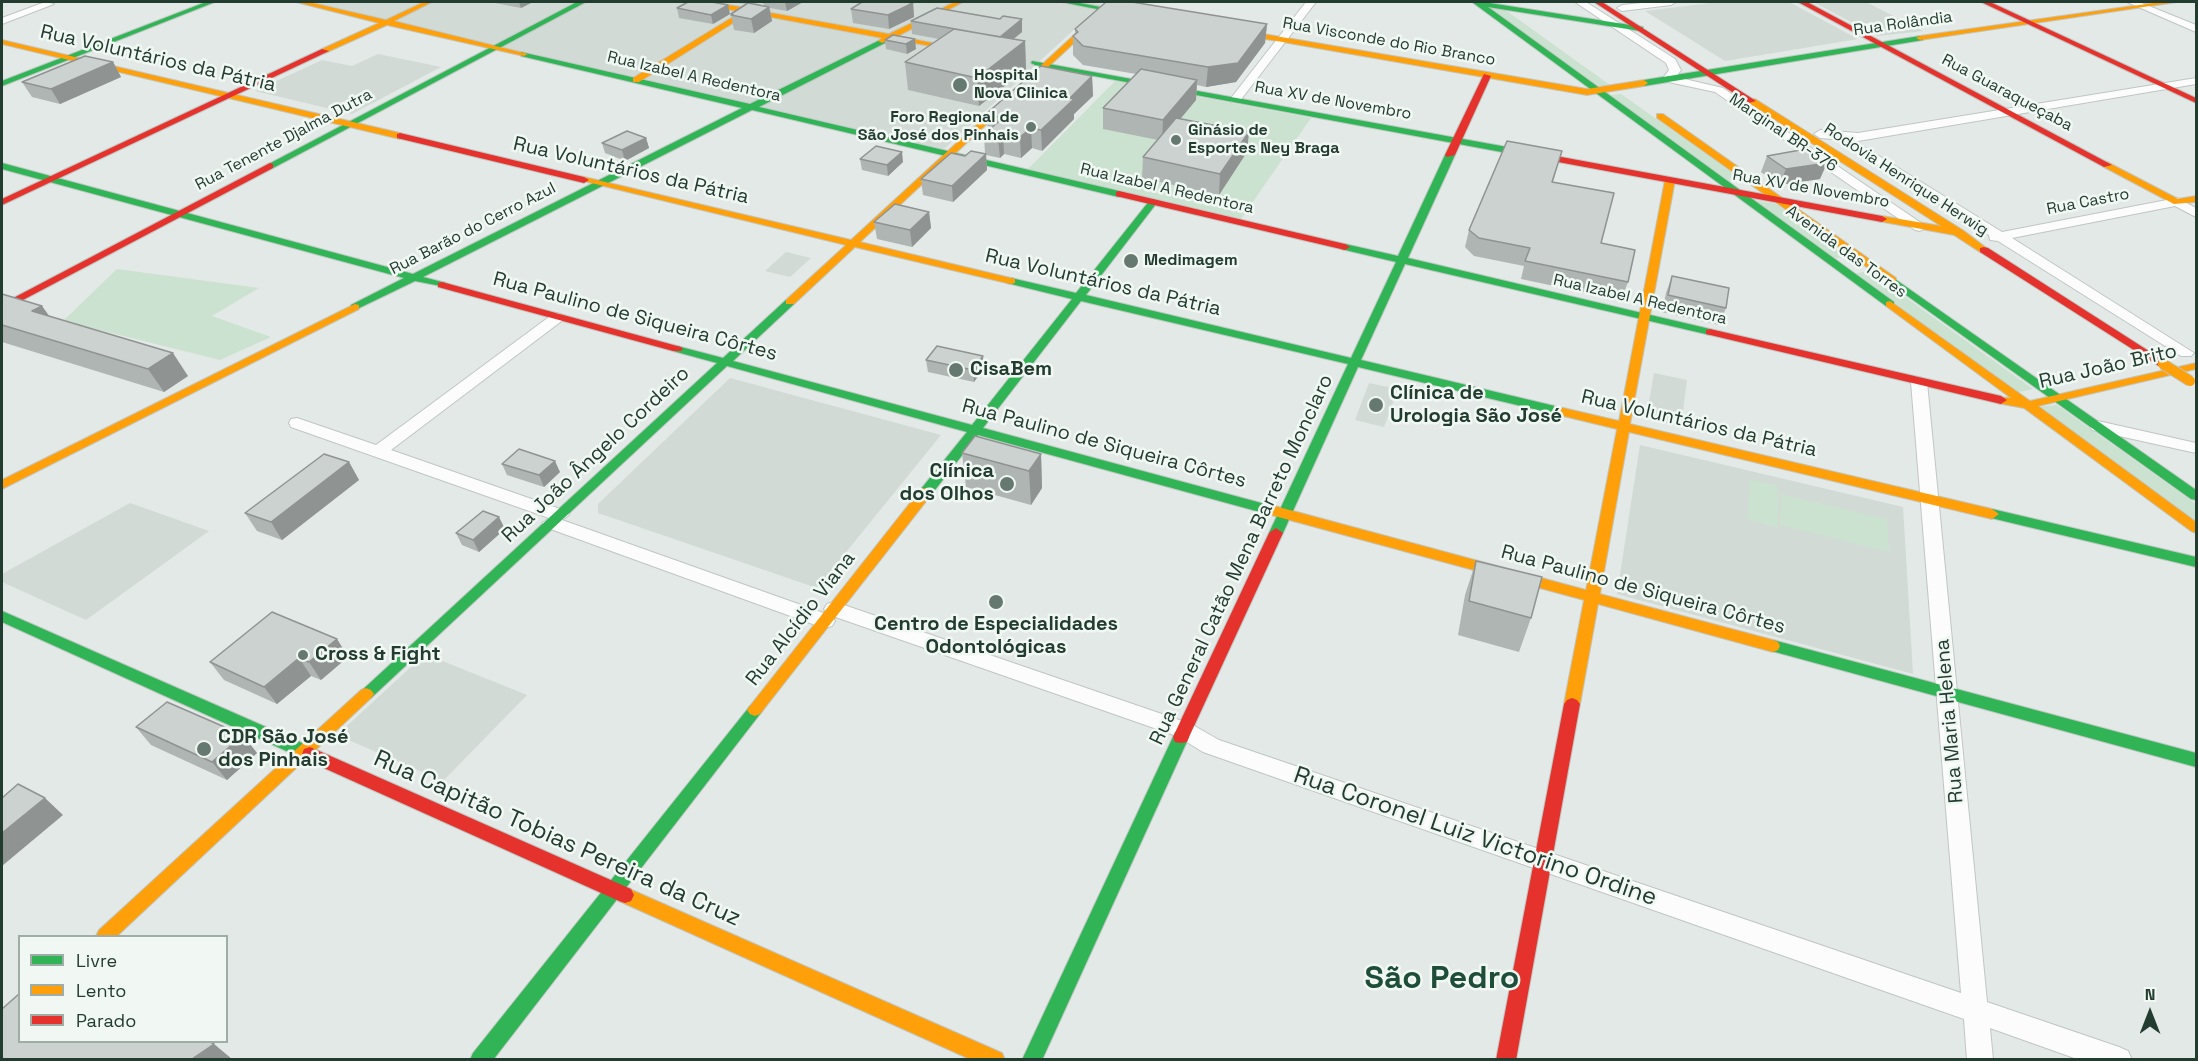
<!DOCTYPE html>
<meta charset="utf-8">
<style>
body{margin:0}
#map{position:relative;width:2198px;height:1061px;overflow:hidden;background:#e3e9e6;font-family:"Space Grotesk",sans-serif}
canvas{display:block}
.frame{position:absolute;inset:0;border:3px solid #223c30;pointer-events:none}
.legend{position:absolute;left:18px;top:935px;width:210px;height:108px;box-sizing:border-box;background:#f1f8f4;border:2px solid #9eada6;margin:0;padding:8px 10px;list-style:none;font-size:18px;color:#223c30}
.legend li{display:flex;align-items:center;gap:12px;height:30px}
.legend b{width:30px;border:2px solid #9eada6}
.north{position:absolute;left:2120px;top:983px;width:60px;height:60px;-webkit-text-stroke:4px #f1f8f4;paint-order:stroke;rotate:0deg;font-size:16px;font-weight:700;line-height:24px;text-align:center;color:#223c30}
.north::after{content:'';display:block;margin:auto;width:21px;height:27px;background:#223c30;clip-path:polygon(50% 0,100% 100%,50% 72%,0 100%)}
</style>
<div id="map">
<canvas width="2198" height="1061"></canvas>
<div class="frame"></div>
<ul class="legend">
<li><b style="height:8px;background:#30b455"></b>Livre</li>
<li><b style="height:8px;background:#ff9f0a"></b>Lento</li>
<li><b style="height:8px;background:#e5322d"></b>Parado</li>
</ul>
<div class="north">N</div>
</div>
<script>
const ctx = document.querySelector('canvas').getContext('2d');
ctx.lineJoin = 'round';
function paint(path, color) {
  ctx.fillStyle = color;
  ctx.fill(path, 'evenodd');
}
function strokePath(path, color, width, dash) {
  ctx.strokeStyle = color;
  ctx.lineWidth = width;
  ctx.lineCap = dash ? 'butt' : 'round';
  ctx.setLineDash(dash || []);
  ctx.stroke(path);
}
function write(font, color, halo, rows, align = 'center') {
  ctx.font = font + ' "Space Grotesk",sans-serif';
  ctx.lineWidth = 5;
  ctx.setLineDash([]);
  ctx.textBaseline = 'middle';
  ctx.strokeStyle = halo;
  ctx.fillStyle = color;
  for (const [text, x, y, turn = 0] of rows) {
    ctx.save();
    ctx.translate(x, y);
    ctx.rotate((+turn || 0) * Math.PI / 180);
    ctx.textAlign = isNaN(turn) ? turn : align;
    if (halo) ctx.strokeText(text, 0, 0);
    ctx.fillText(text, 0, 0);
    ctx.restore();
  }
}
const built = new Path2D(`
 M307 2H1086L1102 4 944 149Z
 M1719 2H1789L1858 39 1725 61 1645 11Z
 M1813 2H1866L1923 31 1878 36Z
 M378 54 441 67 352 114 255 91 322 60 352 66Z
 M786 252 811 258 790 277 765 271Z
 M1654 373 1687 380 1681 426 1646 419Z
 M730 378 941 435 817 588 598 513V504Z
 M1369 383 1398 389 1384 427 1355 420Z
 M1640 445 1903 507 1913 674 1617 594Z
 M130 503 209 531 86 620 2 582V574Z
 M425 654 527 695 443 781 337 735Z`);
const green = new Path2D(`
 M1488 8 1504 9 1610 85 1597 87Z
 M1115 81 1311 118 1241 219 1028 169Z
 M1621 94 1743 180 1730 182 1610 95Z
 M1752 200 1776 204 1848 256 1833 259Z
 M117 269 259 288 212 316 271 337 220 360 63 321Z
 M1869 271 2033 389 2015 393 1852 274Z
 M2057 405 2196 504V523L2037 407Z
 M1750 479 1778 486V528L1747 519Z
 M1781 494 1887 519 1889 552 1780 525Z`);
const street = new Path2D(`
 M45 2 54 4 2 24V18Z
 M1306 2H1316L1239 102H1231V98Z
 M1575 2H1586L1675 59 1681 70 1676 77 1723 88 1927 227 1920 231 1915 230 1715 92 1664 81 1662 79 1669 70 1666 63Z
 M1651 2H1676L1671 5 1622 11 1617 8 1622 5Z
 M2127 2H2139L2196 25V32Z
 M2196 78V84L1858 141 1820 138 1814 134 1820 130 1858 133Z
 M1853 140 2002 232 2177 198 2196 208V217L2175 206 2012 238 2194 353 2191 356H2181L1998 241 1990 240 1989 235 1849 147V141Z
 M558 313 565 317 563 320 391 450 566 511 569 515 562 520 832 616 835 621 832 626 825 628 818 626 545 527 542 523 549 518 291 427 289 423 291 419 297 418 376 445 553 314Z
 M1919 377 1927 382 1987 1002 2119 1047 2128 1051 2132 1060H2080L1990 1028 1993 1060H1967L1964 1019 1203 752 1177 736 827 614 824 609 827 604 834 602 841 604 1191 724 1219 740 1961 993 1911 382Z
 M2098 421 2196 443V453L2092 430 2090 426 2092 422Z`);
const fast = new Path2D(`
 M206 2H215L2 86V81Z
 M577 2H586L273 168 265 166Z
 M1061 2H1075L1121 11 1117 13Z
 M1472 2H1483L1643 27V31H1640L1488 7 1894 302V306H1886Z
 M1920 36H1923V40L1644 86 1640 83 1644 80Z
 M882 39 886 41 885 43 759 107 1119 191 1124 194 1119 197 752 110 423 277 446 283V287L415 281 355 310 351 309V305L404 278 2 169V163L413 274 742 108 521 56V52L750 104Z
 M1032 61 1507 147 1512 150 1507 153 1035 65 1031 63Z
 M1450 152 1455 155 1408 258 1710 329 1716 332 1710 335 1405 264 1361 360 1559 407 1565 411 1559 415 1358 367 1283 533 1276 538 1269 533 1348 364 1081 301 983 428 1276 507 1278 510 1276 513 1271 515 978 435 931 495 926 496 919 492 921 489 967 432 727 366 371 698 366 700 361 698 358 694 717 363 673 351V347L677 346 723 358 786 300H794V304L733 361 972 425 1072 299 1007 283V279L1011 278 1076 293 1150 200 1153 199 1158 202 1156 204 1086 295 1351 358 1396 262 1341 249 1340 247 1345 244 1398 256 1445 155Z
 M1892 277 2196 490V500L2191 499 1888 282V278Z
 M1992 509 2196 557V567L1987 517 1985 514Z
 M2 611 316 749 318 754 316 759 310 761 304 759 2 622Z
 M1773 640 2196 753V767L1768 650 1766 646 1768 642Z
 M755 704 760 706 763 710 760 714 493 1060H470L473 1053 750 706Z
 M1181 731 1187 732 1189 737 1042 1060H1022L1173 737 1175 732Z`);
const slow = new Path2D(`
 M296 2H308L386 20 424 2H432L394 21 528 54 524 56 387 25 325 53 321 51 322 49 379 23Z
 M697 2H710L747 8 756 4 760 6 755 10 889 34 955 2H963L898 36 967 50 963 52 892 39 882 43 878 41 882 38 749 13 639 82H633V78L741 12 700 4Z
 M1110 2H1118L860 242 1015 279V283L1011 284 855 247 794 304H786V300L846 245 579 180 584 177 851 240Z
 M2161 2H2177L1920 40 1916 38 1920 36Z
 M1234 29 1587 89 1644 80 1648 83 1644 86 1587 95 1231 33 1230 31Z
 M2 40 400 133 405 136 400 139 2 44Z
 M1749 99H1755L1964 231 1989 250 1984 253 1980 252 1954 235 1878 221 1877 219 1882 216 1941 226 1749 103Z
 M1657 114H1663L1896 278V282H1888L1657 118Z
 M2107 162 2178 199 2196 196V202L2174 204 2104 167 2102 165Z
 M1670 177 1675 180 1630 424 1992 509 1999 514 1992 519 1629 432 1600 594 1773 640 1778 642 1780 646 1778 650 1773 652 1598 604 1580 704 1577 708 1572 710 1567 708 1564 704 1584 600 1271 515 1264 510 1271 505 1586 590 1617 429 1555 414 1553 411 1559 407 1619 421 1665 180Z
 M1890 301 2030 401 2196 363V369L2038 406 2196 522V533L2191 531 2024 408 1997 403 1995 400 1997 397 2011 398 1886 306V302Z
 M355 304 359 305V309L2 489V480Z
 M926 488 933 492 931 495 760 714 755 716 750 714 747 710 750 706 921 489Z
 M366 688 371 690 374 694 371 698 117 936H96L99 930 361 690Z
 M625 887 1002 1053 1005 1060H972L619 901 616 895 619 889Z`);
const jam = new Path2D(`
 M1594 2H1602L1756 101 1749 103Z
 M1798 2H1807L2112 165 2104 167Z
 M1981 2H1990L2196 98V103Z
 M322 49 329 51 2 205V199Z
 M1484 74 1491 76 1455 155 1447 157 1445 155Z
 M400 133 584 177 589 180 584 183 397 138V134Z
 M1507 147 1882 216 1887 219 1882 222 1504 152V148Z
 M270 163 273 164V168L2 311V304Z
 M1119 191 1345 244 1350 247 1345 250 1116 196V192Z
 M1984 247 1988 248 2169 364 2163 367 2159 366 1980 252V248Z
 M442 282 681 347 683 349 681 351H673L438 287V283Z
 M1710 329 2001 396 2007 400 2001 404 1706 334V330Z
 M1276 528 1283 533 1189 737 1187 742 1181 743 1175 742 1173 737 1269 533Z
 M1572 698 1577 700 1580 704 1516 1060H1496L1564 704 1567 700Z
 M310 747 631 889 634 895 631 901 625 903 619 901 304 759 302 754 304 749Z`);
const slowBridge = new Path2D(`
 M2163 364 2190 381`);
const wall = new Path2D(`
 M490 2H533L521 8Z
 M731 2H753L746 4Z
 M760 2H803L787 11 770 8 772 21 754 33 734 30 731 14 764 6V4Z
 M913 3 914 17 889 29 853 23 851 9Z
 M677 8 730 14 713 24 679 18Z
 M1000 19H1022V32L1013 39 1025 41 1026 69 979 106 908 90 905 62 939 39 912 34 911 21Z
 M1267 24 1265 43 1236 82 1206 87 1197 85 1196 100 1180 119 1247 152 1219 195 1142 178 1143 157 1158 140 1103 129V108L1136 74 1083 65 1073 55V36L1075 34V29Z
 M893 35 916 49 907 54 886 49 885 40Z
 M113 62 121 77 60 104 32 97 22 82Z
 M1092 76 1093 96 1074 114V119L1042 151 1032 148 1021 158 1004 154 1000 158 986 155 987 170 953 202 923 195 921 179 965 156 985 154 984 134 988 131 986 114Z
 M646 138 649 148 625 161 605 153 602 143Z
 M1767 156 1820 179 1779 185 1761 172Z
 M860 159 903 162 888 176 862 170Z
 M1557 168 1553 182 1601 243 1628 282 1621 300 1521 279 1524 266 1474 256 1465 247 1469 230Z
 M929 212 931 228 912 247 877 239 874 222Z
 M1672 276 1726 308 1719 325 1662 312 1666 293Z
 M2 294 50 317 188 376 164 392 2 342Z
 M926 360 984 368 974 382 928 372Z
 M962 453 1041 454 1042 488 1031 505 966 487Z
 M349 462 359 480 282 540 257 531 245 513Z
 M502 464 560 472 544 487 507 475Z
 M505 529 479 552 462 545 456 533Z
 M1476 561 1531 618 1519 652 1458 635 1465 595Z
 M337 639 348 657 321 680 311 676 277 704 224 680 210 662Z
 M136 727 257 753 227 780 151 745Z`);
const shadedWall = new Path2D(`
 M519 2H533L521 8Z
 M785 2H803L787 11Z
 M913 3 914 17 889 29 888 15Z
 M728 5 730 14 713 24 711 15Z
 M769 7 772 21 754 33 751 19Z
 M1022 19V32L1000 50V37Z
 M1267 24 1265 43 1236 82 1206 87 1208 67Z
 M915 39 916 49 907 54 906 44Z
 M1025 41 1026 69 979 106 977 78Z
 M113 62 121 77 60 104 51 89Z
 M1092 76 1093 96 1074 114V119L1042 151 1041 130 1070 98Z
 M1197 80 1196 100 1162 141 1163 120Z
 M1031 128 1032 148 1021 158 1020 137Z
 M1249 132 1247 152 1219 195 1220 174Z
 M1003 134 1004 154 1000 158 998 138Z
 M646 138 649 148 625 161 622 150Z
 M902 152 903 162 888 176 887 165Z
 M986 154 987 170 953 202 952 186Z
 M1827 163 1820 179 1779 185 1786 169Z
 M929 212 931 228 912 247 910 230Z
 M42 306 58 328 32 311Z
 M173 353 188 376 164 392 148 369Z
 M983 356 984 368 974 382 973 370Z
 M1041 454 1042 488 1031 505 1029 471Z
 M555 461 560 472 544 487 539 475Z
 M349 462 359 480 282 540 271 522Z
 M499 517 505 529 479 552 473 540Z
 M337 639 348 657 321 680 309 662Z
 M299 658 311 676 277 704 264 687Z
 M243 735 257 753 227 780 212 762Z
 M45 798 63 815 2 866V833Z
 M214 1044 232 1059H192Z`);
const building = new Path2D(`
 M688 2H712L728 5 711 15 677 8Z
 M862 2H906L913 3 888 15 851 9Z
 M1106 2H1132L1267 24 1238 63 1208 67 1083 46 1073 36 1078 32 1075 29Z
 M748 3 769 7 751 19 731 15 733 14H731Z
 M937 8 1000 19 1003 16 1022 19 1000 37 911 21Z
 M954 29 1025 41 977 78 905 62Z
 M893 35 915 39 906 44 885 40Z
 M85 56 113 62 51 89 22 82Z
 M1041 66 1092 76 1070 98 1074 99 1041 130 1031 128 1020 137 1003 134 998 138 984 134 1003 118 986 114Z
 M1141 69 1197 80 1163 120 1103 108Z
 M1176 118 1249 132 1220 174 1143 157Z
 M627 131 646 138 622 150 602 143Z
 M1507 141 1562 151 1552 182 1614 193 1601 243 1635 250 1628 282 1525 261 1530 248 1479 238 1469 230Z
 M876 146 902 152 887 165 860 159Z
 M1806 149 1827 163 1786 169 1767 156Z
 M971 151 986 154 952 186 921 179 951 153 965 156Z
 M895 204 929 212 910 230 874 222Z
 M1672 276 1729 288 1726 308 1668 295Z
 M2 294 42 306 32 311 173 353 148 369 2 325Z
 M937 346 983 356 973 370 926 360Z
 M975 436 1041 454 1029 471 962 453Z
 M519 449 555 461 539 475 502 464Z
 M324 454 349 462 271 522 245 513Z
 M483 511 499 517 473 540 456 533Z
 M1476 561 1542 577 1531 618 1469 601Z
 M272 612 337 639 309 662 299 658 264 687 210 662Z
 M167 702 243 735 212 762 136 727Z
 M18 784 45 798 2 833V798Z
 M20 993V1041H209L214 1044 192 1059H4L2 1058V1009Z`);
const markers = [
 [960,85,8,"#667970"],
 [1031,127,6,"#667970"],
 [1176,140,6,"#667970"],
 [1131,261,8,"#667970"],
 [956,370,8,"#667970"],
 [1376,405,8,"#667970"],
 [1007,484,8,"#667970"],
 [996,602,8,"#667970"],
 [303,655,6,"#667970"],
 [204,749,8,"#667970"]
];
const farStreetnames = [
 ["Rua Rolândia",1903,24,-8],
 ["Rua Visconde do Rio Branco",1389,42,10],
 ["Rua Izabel A Redentora",694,77,13],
 ["Rua Guaraqueçaba",2007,93,28],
 ["Rua XV de Novembro",1333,101,10],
 ["Marginal BR-376",1783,133,34],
 ["Rua Tenente Djalma Dutra",284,140,-28],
 ["Rodovia Henrique Herwig",1906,180,33],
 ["Rua Izabel A Redentora",1167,189,13],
 ["Rua XV de Novembro",1811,189,10],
 ["Rua Castro",2088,202,-11],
 ["Rua Barão do Cerro Azul",473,229,-27],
 ["Avenida das Torres",1846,252,36],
 ["Rua Izabel A Redentora",1640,300,13]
];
const farPoinames = [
 ["Hospital",974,76],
 ["Nova Clinica",974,94],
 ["Foro Regional de",1019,118,"right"],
 ["São José dos Pinhais",1019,136,"right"],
 ["Ginásio de",1188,131],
 ["Esportes Ney Braga",1188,149],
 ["Medimagem",1144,261]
];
const streetNames = [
 ["Rua Voluntários da Pátria",158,59,13],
 ["Rua Voluntários da Pátria",631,171,13],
 ["Rua Voluntários da Pátria",1103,283,13],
 ["Rua Paulino de Siqueira Côrtes",635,317,15],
 ["Rua João Brito",2108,367,-13],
 ["Rua Voluntários da Pátria",1699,424,13],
 ["Rua Paulino de Siqueira Côrtes",1104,444,15],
 ["Rua João Ângelo Cordeiro",596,455,-43],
 ["Rua General Catão Mena Barreto Monclaro",1242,560,-65],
 ["Rua Paulino de Siqueira Côrtes",1643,590,15],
 ["Rua Alcídio Viana",801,619,-52],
 ["Rua Maria Helena",1950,721,-95]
];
const poiNames = [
 ["CisaBem",970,370],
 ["Clínica de",1390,394],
 ["Urologia São José",1390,417],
 ["Clínica",994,472,"right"],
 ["dos Olhos",994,495,"right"],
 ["Centro de Especialidades",996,625,"center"],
 ["Odontológicas",996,648,"center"],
 ["Cross & Fight",315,655],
 ["CDR São José",218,738],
 ["dos Pinhais",218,761]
];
const nearStreetnames = [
 ["Rua Coronel Luiz Victorino Ordine",1475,837,19],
 ["Rua Capitão Tobias Pereira da Cruz",557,839,24]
];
const nearDistrictnames = [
 ["São Pedro",1442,979]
];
paint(built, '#d1dad5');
paint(green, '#cce2d0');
strokePath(street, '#c0c6c3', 2);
strokePath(fast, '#bfc7c3', 2);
strokePath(slow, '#bfc7c3', 2);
strokePath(jam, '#bfc7c3', 2);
paint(street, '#fbfcfb');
paint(fast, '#30b455');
paint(slow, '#ff9f0a');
paint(jam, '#e5322d');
strokePath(slowBridge, '#bcc5c1', 12, []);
strokePath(slowBridge, '#ff9f0a', 10);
paint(wall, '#afb5b2');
paint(shadedWall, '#8f9391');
paint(building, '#ccd2cf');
strokePath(building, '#8f9391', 1.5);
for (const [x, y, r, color] of markers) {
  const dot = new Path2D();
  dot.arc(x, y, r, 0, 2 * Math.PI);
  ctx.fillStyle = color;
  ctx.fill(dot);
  strokePath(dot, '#f1f8f4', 2);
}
write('16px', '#223c30', '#f1f8f4', farStreetnames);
write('bold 16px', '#223c30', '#f1f8f4', farPoinames, 'left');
write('20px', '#223c30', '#f1f8f4', streetNames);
write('bold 20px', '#223c30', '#f1f8f4', poiNames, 'left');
write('24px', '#223c30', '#f1f8f4', nearStreetnames);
write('bold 32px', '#1e4e3a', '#f1f8f4', nearDistrictnames);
</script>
